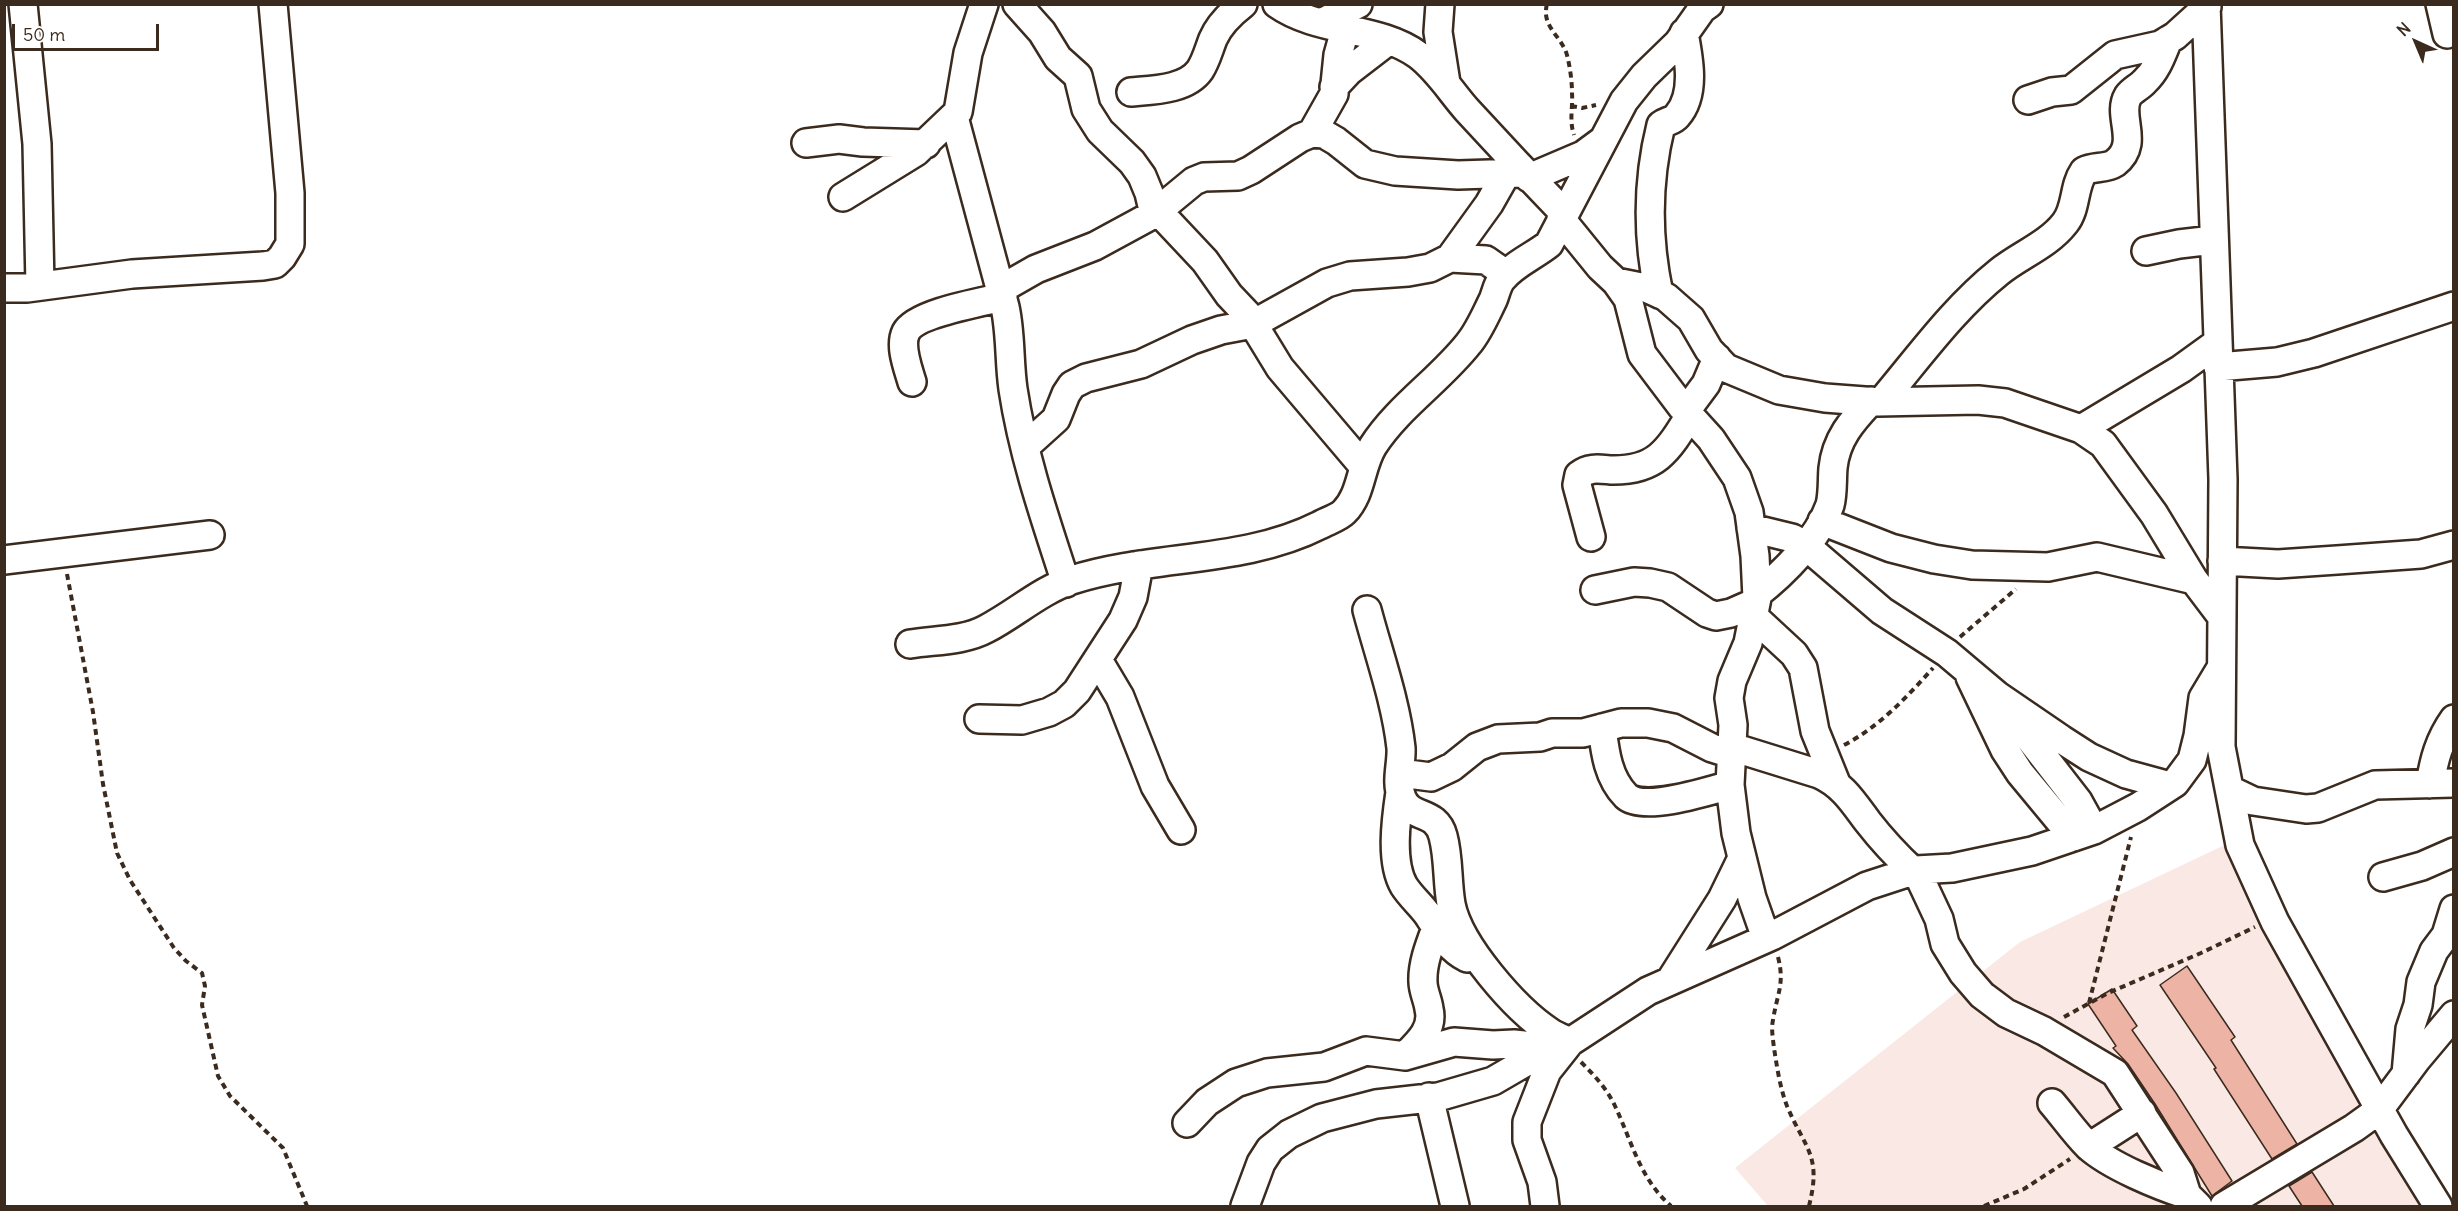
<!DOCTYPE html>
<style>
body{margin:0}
#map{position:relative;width:2458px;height:1211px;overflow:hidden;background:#fff;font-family:Delius,sans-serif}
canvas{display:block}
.frame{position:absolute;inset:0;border:6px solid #3b2a1e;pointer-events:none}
.north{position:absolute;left:2386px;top:12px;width:60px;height:60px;-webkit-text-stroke:4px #fff;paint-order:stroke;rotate:316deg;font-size:16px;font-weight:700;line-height:24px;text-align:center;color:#3b2a1e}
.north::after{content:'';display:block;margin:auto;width:21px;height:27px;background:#3b2a1e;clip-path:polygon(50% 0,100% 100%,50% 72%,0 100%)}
.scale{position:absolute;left:12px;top:24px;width:147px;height:27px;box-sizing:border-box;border:3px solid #3b2a1e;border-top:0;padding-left:8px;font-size:18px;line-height:21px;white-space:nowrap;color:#3b2a1e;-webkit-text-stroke:4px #fff;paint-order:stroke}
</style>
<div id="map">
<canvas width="2458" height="1211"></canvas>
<div class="frame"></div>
<div class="north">N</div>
<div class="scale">50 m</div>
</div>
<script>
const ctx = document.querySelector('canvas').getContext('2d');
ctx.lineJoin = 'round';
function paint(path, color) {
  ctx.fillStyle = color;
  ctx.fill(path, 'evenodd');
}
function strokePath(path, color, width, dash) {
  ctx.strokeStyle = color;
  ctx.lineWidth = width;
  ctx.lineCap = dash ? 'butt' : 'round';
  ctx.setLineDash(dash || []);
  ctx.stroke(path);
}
const built = new Path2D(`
 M2231 842 2431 1206H1768L1735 1168 2020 942Z`);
const building = new Path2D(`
 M2187 966 2235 1037 2231 1040 2297 1144 2272 1159 2214 1069 2216 1068 2160 985Z
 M2112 989 2137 1026 2132 1030 2176 1093 2232 1181 2212 1196 2155 1104 2128 1064 2113 1048 2116 1046 2088 1004Z
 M2312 1172 2334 1206H2302L2289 1186Z`);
const path = new Path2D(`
 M1547 4C1541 27 1561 35 1567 55 1570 67 1572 81 1572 93 1573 108 1569 120 1574 135
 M1571 106 1582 108 1596 105
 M67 574 93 712 103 784 117 853 130 880 174 948 186 961 202 973 205 986 202 1005 218 1076 230 1096 283 1148 307 1206
 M1960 637 2016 589
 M1844 745C1879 727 1907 697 1933 668
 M1778 957C1785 984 1777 994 1773 1020 1771 1029 1773 1039 1774 1048 1777 1067 1780 1088 1787 1106 1805 1149 1822 1155 1809 1206
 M2089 1003 2131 837
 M2064 1017 2108 993 2201 953 2255 927
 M1581 1062C1595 1076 1607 1089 1615 1106 1632 1142 1640 1179 1671 1206
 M1984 1206 2024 1189 2070 1159`);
const minor = new Path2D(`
 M23 4 37 144 40 286
 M1017 4 1042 32 1058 58 1078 76 1086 109 1100 131 1132 162 1142 176 1149 193 1154 214
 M1277 4C1318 33 1379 26 1418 55 1438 70 1451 92 1467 110 1499 145 1531 179 1564 213
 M1440 4 1438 32 1446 83
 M2206 4 2223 479 2221 747 2240 845 2275 922 2394 1135 2438 1206
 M2440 4 2447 34
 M1321 23 1358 4
 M1334 87 1349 71 1388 41
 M1131 92C1152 90 1186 90 1200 70 1206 61 1209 49 1213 39 1219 25 1230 14 1243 4
 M2028 100 2052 92 2071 90 2115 55 2160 45 2175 36 2207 7
 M954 117 1005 307C1011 334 1009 361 1013 389 1023 455 1045 519 1066 583
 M1312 133 1334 94 1338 55 1345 30
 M806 143 839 139 863 142 926 144
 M1529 178 1583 155 1602 141
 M843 197 916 152 958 112 968 53 984 4
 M1158 211 1205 261 1229 295 1247 314 1280 368 1364 467
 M1561 219 1600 267 1616 282 1628 299 1642 354 1682 407 1711 439 1737 478 1749 512 1755 556 1757 598 1748 643 1732 681 1729 698 1733 725 1730 785 1736 833 1752 898 1766 938
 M2146 251 2179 244 2213 240
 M1450 258 1486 260 1506 274
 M1616 282 1646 288 1666 297 1691 319 1709 350 1726 368 1779 390 1825 398 1878 402 1978 400 2005 403 2081 429 2103 444 2154 514 2194 580 2222 617
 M4 288H27L132 274 263 266 275 264 282 257 290 244V193L273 4
 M1001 289 1036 269 1095 246 1154 214 1194 181 1204 177 1238 176 1251 170 1300 138 1312 133 1324 134 1336 141 1365 164 1395 171 1458 175 1521 173
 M1659 294C1647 238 1647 181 1661 125 1666 121 1673 121 1677 116 1696 95 1689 59 1684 33
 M2218 367 2277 362 2314 353 2454 306
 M912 382C908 368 899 346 906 332 916 313 983 302 1003 297
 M1881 402C1919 357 1953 309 1999 272 2020 255 2048 245 2065 223 2077 208 2073 187 2084 171 2094 166 2106 169 2115 163 2141 143 2116 116 2128 96 2132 90 2140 87 2145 81 2157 70 2162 54 2168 40
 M1686 411 1706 384 1717 358
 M2081 429 2181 369 2217 343
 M1025 447 1056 419 1066 394 1072 385 1086 378 1141 364 1192 340 1221 330 1253 324 1327 283 1350 276 1408 272 1430 268 1450 258 1489 204 1506 174
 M1822 521 1891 548 1934 559 1972 565 2048 567 2097 557 2194 580
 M1751 528 1792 538 1805 545 1882 611 1947 653 1998 696 2061 739 2089 757 2126 774 2170 786
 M1591 537 1577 485 1579 475C1589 467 1599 469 1611 470 1656 471 1668 451 1690 415
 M4 560 210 535
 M2222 561 2278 564 2337 560 2421 554 2454 545
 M1595 590 1634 582 1650 583 1668 587 1707 613 1716 616 1731 613 1756 602
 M1757 594C1784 573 1818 539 1830 505 1833 494 1832 480 1833 468 1836 439 1852 421 1871 401
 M1367 610C1379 655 1396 702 1401 748 1402 764 1395 782 1402 798 1411 820 1436 809 1443 836 1449 858 1447 881 1451 904 1459 945 1515 1009 1550 1032 1556 1036 1564 1039 1570 1042
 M1753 616 1794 654 1803 668 1815 731 1836 783
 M910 644C934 640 964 641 986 629 1015 614 1041 590 1072 580 1153 554 1243 564 1320 525 1327 521 1338 518 1344 512 1362 494 1360 467 1373 446 1398 407 1440 380 1469 343 1479 331 1486 314 1493 300 1496 293 1497 285 1502 279 1514 264 1534 256 1549 244L1624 101 1644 76 1678 43 1702 9 1709 4
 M1098 660 1120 697 1155 786 1181 830
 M1970 677 2005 750 2020 773 2073 837
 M2009 712 2078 801 2094 830
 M979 719 1022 720 1049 712 1064 704 1077 691 1123 620 1133 597 1139 565
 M1602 728C1605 752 1608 778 1626 796 1643 812 1709 791 1730 785
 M1732 747 1819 774C1843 785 1853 802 1868 822 1882 840 1897 856 1913 871
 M1400 773 1431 777 1452 767 1477 747 1498 739 1540 737 1552 733H1583L1621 723H1648L1673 728 1712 748 1731 754
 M2430 784C2434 760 2439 740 2454 719
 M2230 790 2253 801 2306 809 2318 808 2375 785 2454 783
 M1400 792C1396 819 1390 862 1404 886 1411 897 1421 905 1428 915 1439 932 1449 949 1467 958
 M1916 870 1939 919 1945 944 1963 973 1982 995 2006 1013 2044 1031 2115 1073 2180 1173 2187 1195 2198 1206
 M2383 877 2422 866 2454 852
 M1670 981 1722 899 1742 858
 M1405 1056C1418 1043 1434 1029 1429 1009 1428 1000 1423 991 1423 982 1422 964 1430 944 1436 928
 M2406 1074 2410 1029 2418 1005 2421 982 2434 951 2446 935 2454 909
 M1429 1097 1455 1206
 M2052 1103C2064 1117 2075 1133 2088 1146 2110 1166 2159 1186 2187 1195
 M1187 1123 1207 1102 1236 1083 1267 1073 1324 1067 1366 1051 1405 1056 1454 1042 1493 1045 1514 1044 1551 1048
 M2089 1147 2142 1113
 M1245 1206 1261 1163 1270 1149 1289 1134 1322 1118 1376 1104 1438 1097 1493 1081 1555 1045
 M1545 1206 1542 1182 1527 1140V1122L1547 1071 1570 1042 1648 991 1772 936 1867 886 1916 870 1952 868 2032 851 2094 830 2138 807 2175 783 2192 760 2198 736 2203 698 2221 668
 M2224 1206 2354 1128 2379 1110 2417 1059 2454 1015`);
paint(built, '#fae8e4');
paint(building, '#edb4a6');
strokePath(building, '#3b2a1e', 1.5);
strokePath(minor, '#3b2a1e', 32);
strokePath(path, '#3b2a1e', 4, [6, 4.5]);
strokePath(minor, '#fff', 27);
</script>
